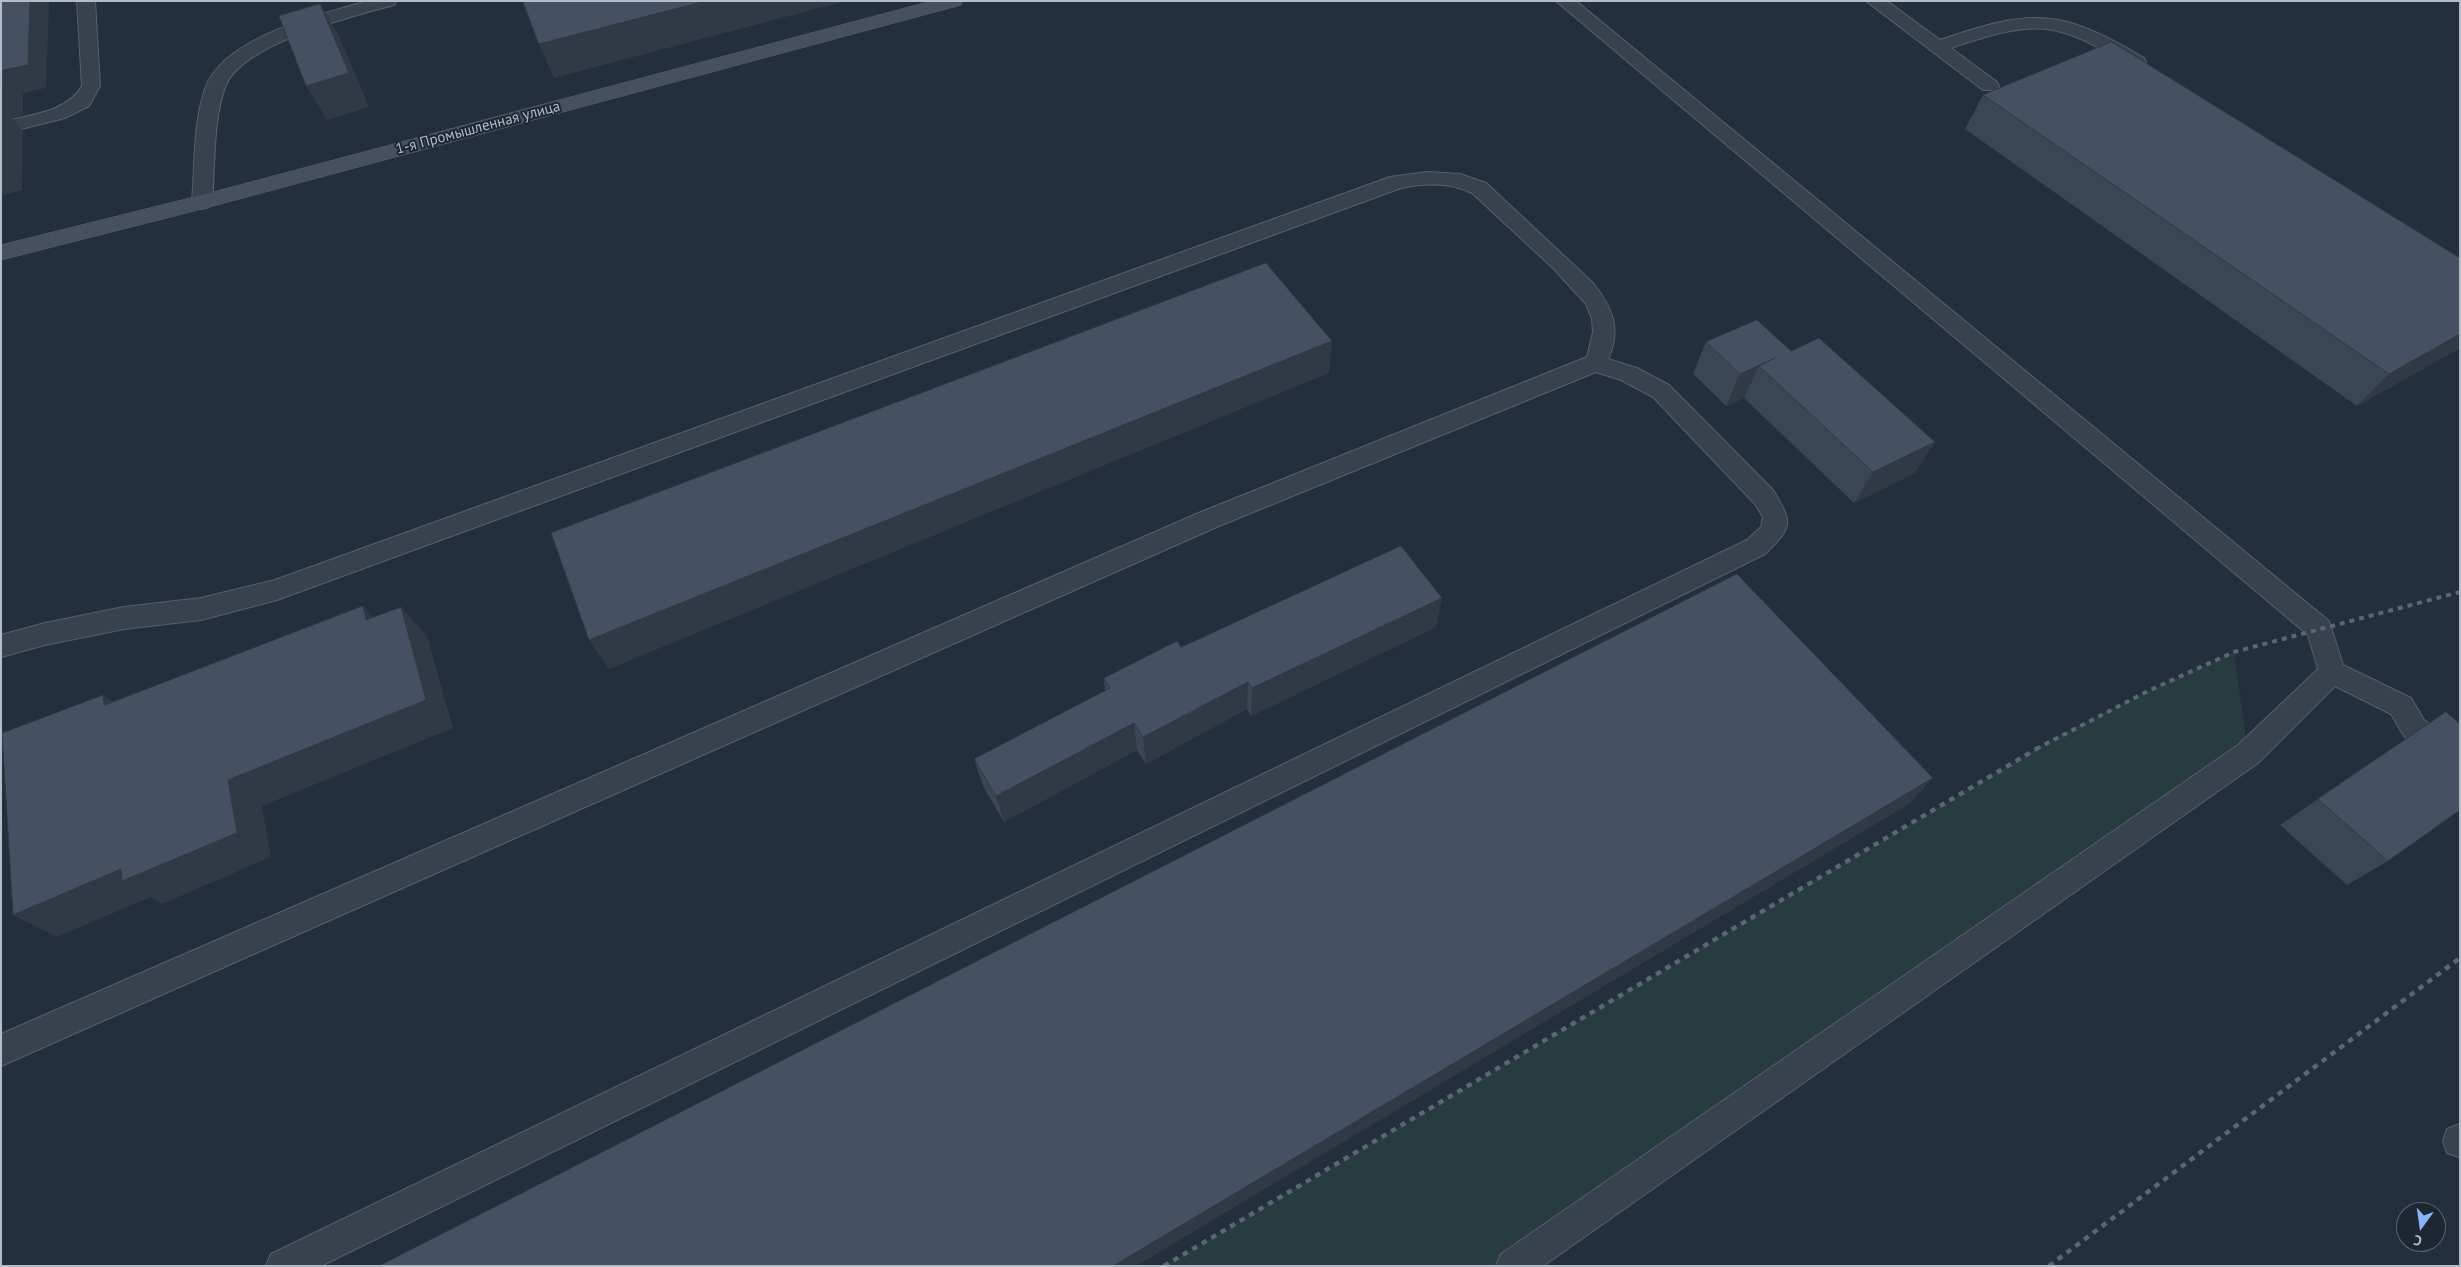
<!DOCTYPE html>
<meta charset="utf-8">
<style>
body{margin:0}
#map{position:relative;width:2461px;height:1267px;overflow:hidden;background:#242f3e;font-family:"PT Sans",sans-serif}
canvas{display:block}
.frame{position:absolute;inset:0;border:2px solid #b4bcc9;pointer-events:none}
.north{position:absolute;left:2396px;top:1202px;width:50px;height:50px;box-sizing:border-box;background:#1d2633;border:1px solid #59626f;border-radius:50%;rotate:194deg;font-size:14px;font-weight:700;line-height:20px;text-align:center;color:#b4bcc9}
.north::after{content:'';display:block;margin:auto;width:18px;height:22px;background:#8ab4f8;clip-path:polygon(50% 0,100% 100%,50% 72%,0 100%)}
</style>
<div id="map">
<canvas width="2461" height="1267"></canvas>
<div class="frame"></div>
<div class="north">С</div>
</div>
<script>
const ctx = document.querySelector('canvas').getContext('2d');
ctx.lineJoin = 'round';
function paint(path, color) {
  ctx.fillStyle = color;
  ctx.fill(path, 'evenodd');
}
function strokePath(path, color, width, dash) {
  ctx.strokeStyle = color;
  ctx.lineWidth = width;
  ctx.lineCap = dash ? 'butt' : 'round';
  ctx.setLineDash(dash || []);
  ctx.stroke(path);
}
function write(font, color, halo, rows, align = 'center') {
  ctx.font = font + ' "PT Sans",sans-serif';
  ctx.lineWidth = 4;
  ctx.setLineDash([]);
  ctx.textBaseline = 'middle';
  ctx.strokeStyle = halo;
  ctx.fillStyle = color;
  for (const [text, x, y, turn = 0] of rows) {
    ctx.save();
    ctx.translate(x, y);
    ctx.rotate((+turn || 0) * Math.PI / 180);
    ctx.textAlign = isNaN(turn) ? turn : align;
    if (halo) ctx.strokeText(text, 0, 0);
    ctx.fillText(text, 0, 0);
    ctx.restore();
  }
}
const green = new Path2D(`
 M2234 652 2248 754 1512 1266H1164L2058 736 2148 691Z`);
const service = new Path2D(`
 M77 1H95L100 86 89 106 65 118 1 134V122C29 115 66 113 82 86Z
 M367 1H397L394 5C353 16 244 43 226 85 213 115 215 169 212 202L209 207 202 209 195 207 192 202C195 166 193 124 205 89 223 37 320 15 367 1Z
 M1556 1H1576L2329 621 2343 665 2411 698 2424 720 2460 748V777L2450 774 2404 736 2391 714 2335 686 2258 763 1543 1266H1496L1501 1254 2238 745 2318 669 2308 635Z
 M1866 1H1887L1940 40C2031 9 2059 7 2144 58L2146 62 2144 66H2130C2054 19 2035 20 1951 48L1997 82 1999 86 1997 90H1983Z
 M1427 172 1460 174 1486 183 1593 283C1612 307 1622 329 1608 359L1637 368 1669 385 1773 490C1793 523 1793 527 1765 554L321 1266H266L271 1254 1747 540 1761 527 1763 517 1755 504 1653 397 1621 380 1596 372 1219 526 1 1066V1034L1201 512 1587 357 1593 332 1592 319 1586 304 1553 268 1472 193C1450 182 1425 183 1401 188L277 600 201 620 124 629 45 645 1 657V635L45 623 124 607 201 598 275 580 1390 177Z
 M2460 1124V1157H2459L2447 1153 2443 1141 2447 1129Z`);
const secondary = new Path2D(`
 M932 1H963L961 5 202 209 1 260V245L202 195Z`);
const railFar1 = new Path2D(`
 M2036 749 2148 691 2234 652 2460 592`);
const rail = new Path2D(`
 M1164 1266 2038 748
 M2049 1266 2460 958`);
const wall = new Path2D(`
 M1983 95 2460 348 2357 406 1965 129Z
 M1757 320 1915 473 1854 503 1744 398 1726 406 1693 374 1706 342Z
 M1442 598 1436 627 1251 716 1247 709 1146 764 1137 750 1004 822 983 786 974 759 1105 691 1104 678 1181 647Z
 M2446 712 2388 861 2347 885 2280 825Z`);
const shadedWall = new Path2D(`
 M30 1H47L49 3 46 88 23 93V115L12 118 23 131 22 190 1 196V93L3 70Z
 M706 1H846L554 78 539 44Z
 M320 4 340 38 369 107 327 120 306 86Z
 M2460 334V348L2357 406 2389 374Z
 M1332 341 1329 373 609 669 589 640Z
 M1775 358 1759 366 1744 398 1726 406 1740 374Z
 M1935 442 1915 473 1854 503 1873 472Z
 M1442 598 1436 627 1251 716 1252 688Z
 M363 606 390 635 366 620Z
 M401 607 427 636 453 728 262 806 271 857 162 904 151 897 57 937 13 915 228 780Z
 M1248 682 1247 709 1146 764 1143 737Z
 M103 695 140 722 104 705Z
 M1134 723 1137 750 1004 822 996 796Z
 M1933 778 1909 804 1136 1266H1113Z`);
const building = new Path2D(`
 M1 1H30L28 65 3 70V92L1 93Z
 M523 1H706L539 44Z
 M320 4 349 73 306 86 279 16Z
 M2112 42 2460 258V334L2389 374 1983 95Z
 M3 107 2 167H1V108Z
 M1266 263 1332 341 589 640 551 533Z
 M1757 320 1791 351 1819 338 1935 442 1873 472 1759 366 1775 358 1740 374 1706 342Z
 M1401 546 1442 598 1252 688 1248 682 1143 737 1134 723 996 796 974 759 1110 688 1104 678 1177 641 1181 647Z
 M1737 574 1933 778 1113 1266H379Z
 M363 606 366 620 401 607 426 700 228 780 237 833 122 881 121 869 13 915 2 733 103 695 104 705Z
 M2446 712 2460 724V810L2388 861 2318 799Z`);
const farStreetnames = [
 ["1-я Промышленная улица",478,128,-15]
];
paint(green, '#263c3f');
strokePath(service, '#565f6c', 2);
strokePath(secondary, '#565f6c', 1);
paint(service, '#38414e');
paint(secondary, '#465061');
strokePath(railFar1, '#5a6575', 4, [5, 5]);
strokePath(rail, '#5a6575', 4.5, [5.5, 5.5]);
paint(wall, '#3b4654');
paint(shadedWall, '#303945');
paint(building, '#455162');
strokePath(building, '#303945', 1);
write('15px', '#b4bcc9', '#1d2633', farStreetnames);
</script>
